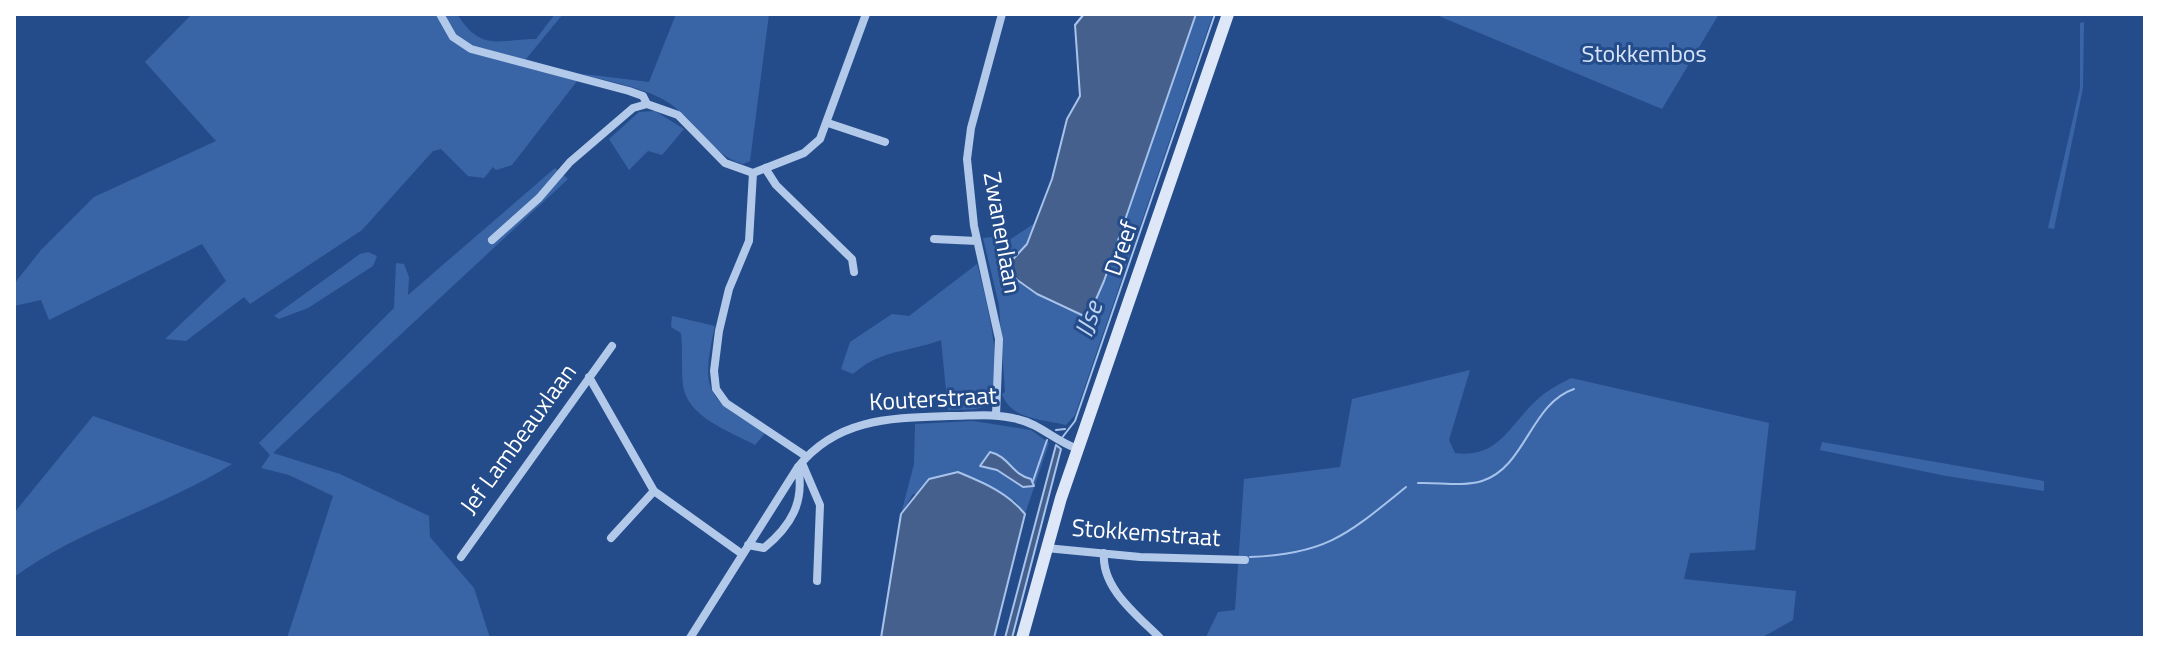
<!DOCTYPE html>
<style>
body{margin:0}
#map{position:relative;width:2159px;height:652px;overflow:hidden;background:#254c8a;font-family:"Titillium Web",sans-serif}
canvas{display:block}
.frame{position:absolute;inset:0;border:16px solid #fff;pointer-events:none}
</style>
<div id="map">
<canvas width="2159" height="652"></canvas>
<div class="frame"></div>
</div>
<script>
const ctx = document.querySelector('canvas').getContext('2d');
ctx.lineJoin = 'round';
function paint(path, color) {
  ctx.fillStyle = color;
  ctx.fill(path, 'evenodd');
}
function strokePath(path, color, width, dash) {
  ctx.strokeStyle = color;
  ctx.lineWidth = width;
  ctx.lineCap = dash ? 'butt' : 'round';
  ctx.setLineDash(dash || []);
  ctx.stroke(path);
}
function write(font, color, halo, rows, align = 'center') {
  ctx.font = font + ' "Titillium Web",sans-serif';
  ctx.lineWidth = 6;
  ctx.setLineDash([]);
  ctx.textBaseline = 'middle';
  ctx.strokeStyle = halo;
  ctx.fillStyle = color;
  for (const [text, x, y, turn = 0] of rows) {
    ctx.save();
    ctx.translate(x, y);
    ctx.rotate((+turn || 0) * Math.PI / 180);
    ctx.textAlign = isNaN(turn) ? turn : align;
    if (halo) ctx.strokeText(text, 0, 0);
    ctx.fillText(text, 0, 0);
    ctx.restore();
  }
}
const green = new Path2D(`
 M192 14H437L441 23 469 46 456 34 444 14H457C482 53 498 39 536 39L555 14H563L526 59 581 76 512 165 496 170 493 167 484 178 468 176 441 149 433 151 362 230 250 304 244 297 186 341 165 339 226 281 202 244 49 320 41 300 14 306V284L41 250 94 197 216 141 145 62Z
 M676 14H769L750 161 743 164C713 156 697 124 672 105 647 87 611 83 583 74L649 82Z
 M1196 14H1213L1075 415 1066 425C1043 419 1011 420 1002 394L1005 392 999 305 983 238 991 237 1003 244 1035 223 1024 251 1004 267C1023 292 1056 305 1084 316L1090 313Z
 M1434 14H1719L1662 109Z
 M2084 22 2083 88 2054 229 2048 228 2080 88V23Z
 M655 111 684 129 662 155 648 151 629 170 609 139 639 112Z
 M555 168 568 179 273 453 340 474 429 516 430 537 474 588 490 638H287L333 496 289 475 261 468 270 455 259 443 394 308 396 263 404 264 409 277 408 295Z
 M368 252 377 256 373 266 308 308 279 319 274 316 360 254Z
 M977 264C983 286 1011 393 986 406 976 411 958 409 948 410L941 340C906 353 881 349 853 374L841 369 850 342 892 314 909 316Z
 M672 316 715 326C699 395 709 399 766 432L755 445C729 431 687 417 683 385 681 368 683 350 681 333L671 327Z
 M1470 370 1449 440 1455 453C1500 459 1510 423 1539 398 1549 389 1560 384 1571 378L1769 423 1755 550 1690 553 1684 579 1796 591 1793 620 1761 638H1201L1206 637 1218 612 1235 610 1244 479 1340 467 1352 399Z
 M93 416 232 464C162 508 81 528 14 577V513Z
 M973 421 1031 430 1049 443 1025 514 1014 500 913 494 901 514 914 464 915 424Z
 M1822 442 2044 481V491L1946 476 1820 450Z`);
const water = new Path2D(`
 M1084 14H1196L1104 281 1090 313 1084 316 1037 294 1003 270 1027 244 1052 179 1067 119 1080 96 1075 25Z
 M1056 445 1061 449 1012 638H1005Z
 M990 452C1009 456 1012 475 1031 479L1034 486 1023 487 997 470 980 466Z
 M958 472C984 483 1007 492 1025 514L994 638H881L901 514 929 479Z`);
const stream = new Path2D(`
 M1056 430 1065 429
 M1061 439 1075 421 1215 14
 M1033 481 1047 440
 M1418 483C1439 482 1462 487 1482 481 1526 467 1530 404 1574 389
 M1250 557C1327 554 1348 534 1406 487`);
const street = new Path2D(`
 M440 14 453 37 471 49 629 91 643 96 647 104
 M828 123 885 142
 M765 168 776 185 852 259 854 272
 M753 173 749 241 729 289 719 331 714 371 716 389 726 403 807 457
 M753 173 804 153 820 139 866 14
 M934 239 977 241
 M492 240 539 198 570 162 633 108 647 104 678 115 725 163 753 173
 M589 377 654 491 742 554
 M996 415 999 339 974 226 967 159 971 128 1002 14
 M802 463 820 505 817 581
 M611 538 654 491
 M748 545 764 548C791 526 805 502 798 467
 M1046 548 1140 557 1245 560
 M1104 553C1101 588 1137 615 1160 638
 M461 557 612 346
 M690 638 798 467C837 418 891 418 949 416 972 416 995 413 1017 419 1040 424 1056 442 1078 449`);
const secondary = new Path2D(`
 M1022 638 1061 498 1228 14`);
const parkNames = [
 ["Stokkembos",1644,56]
];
const streetNames = [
 ["Zwanenlaan",1000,233,80],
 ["Dreef",1123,249,-71],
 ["Kouterstraat",933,401,-3],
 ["Jef Lambeauxlaan",520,440,-54],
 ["Stokkemstraat",1146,535,4]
];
const waterNames = [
 ["IJse",1091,320,-71]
];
paint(green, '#3965a7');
paint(water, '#45608d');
strokePath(water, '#a7c3eb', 2);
strokePath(stream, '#a7c3eb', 2);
strokePath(street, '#b2c9ea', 8);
strokePath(secondary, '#dde7f8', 12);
write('24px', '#d7e4f8', '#254c8a', parkNames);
write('24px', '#fff', '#254c8a', streetNames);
write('italic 26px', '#bed3f1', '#254c8a', waterNames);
</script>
